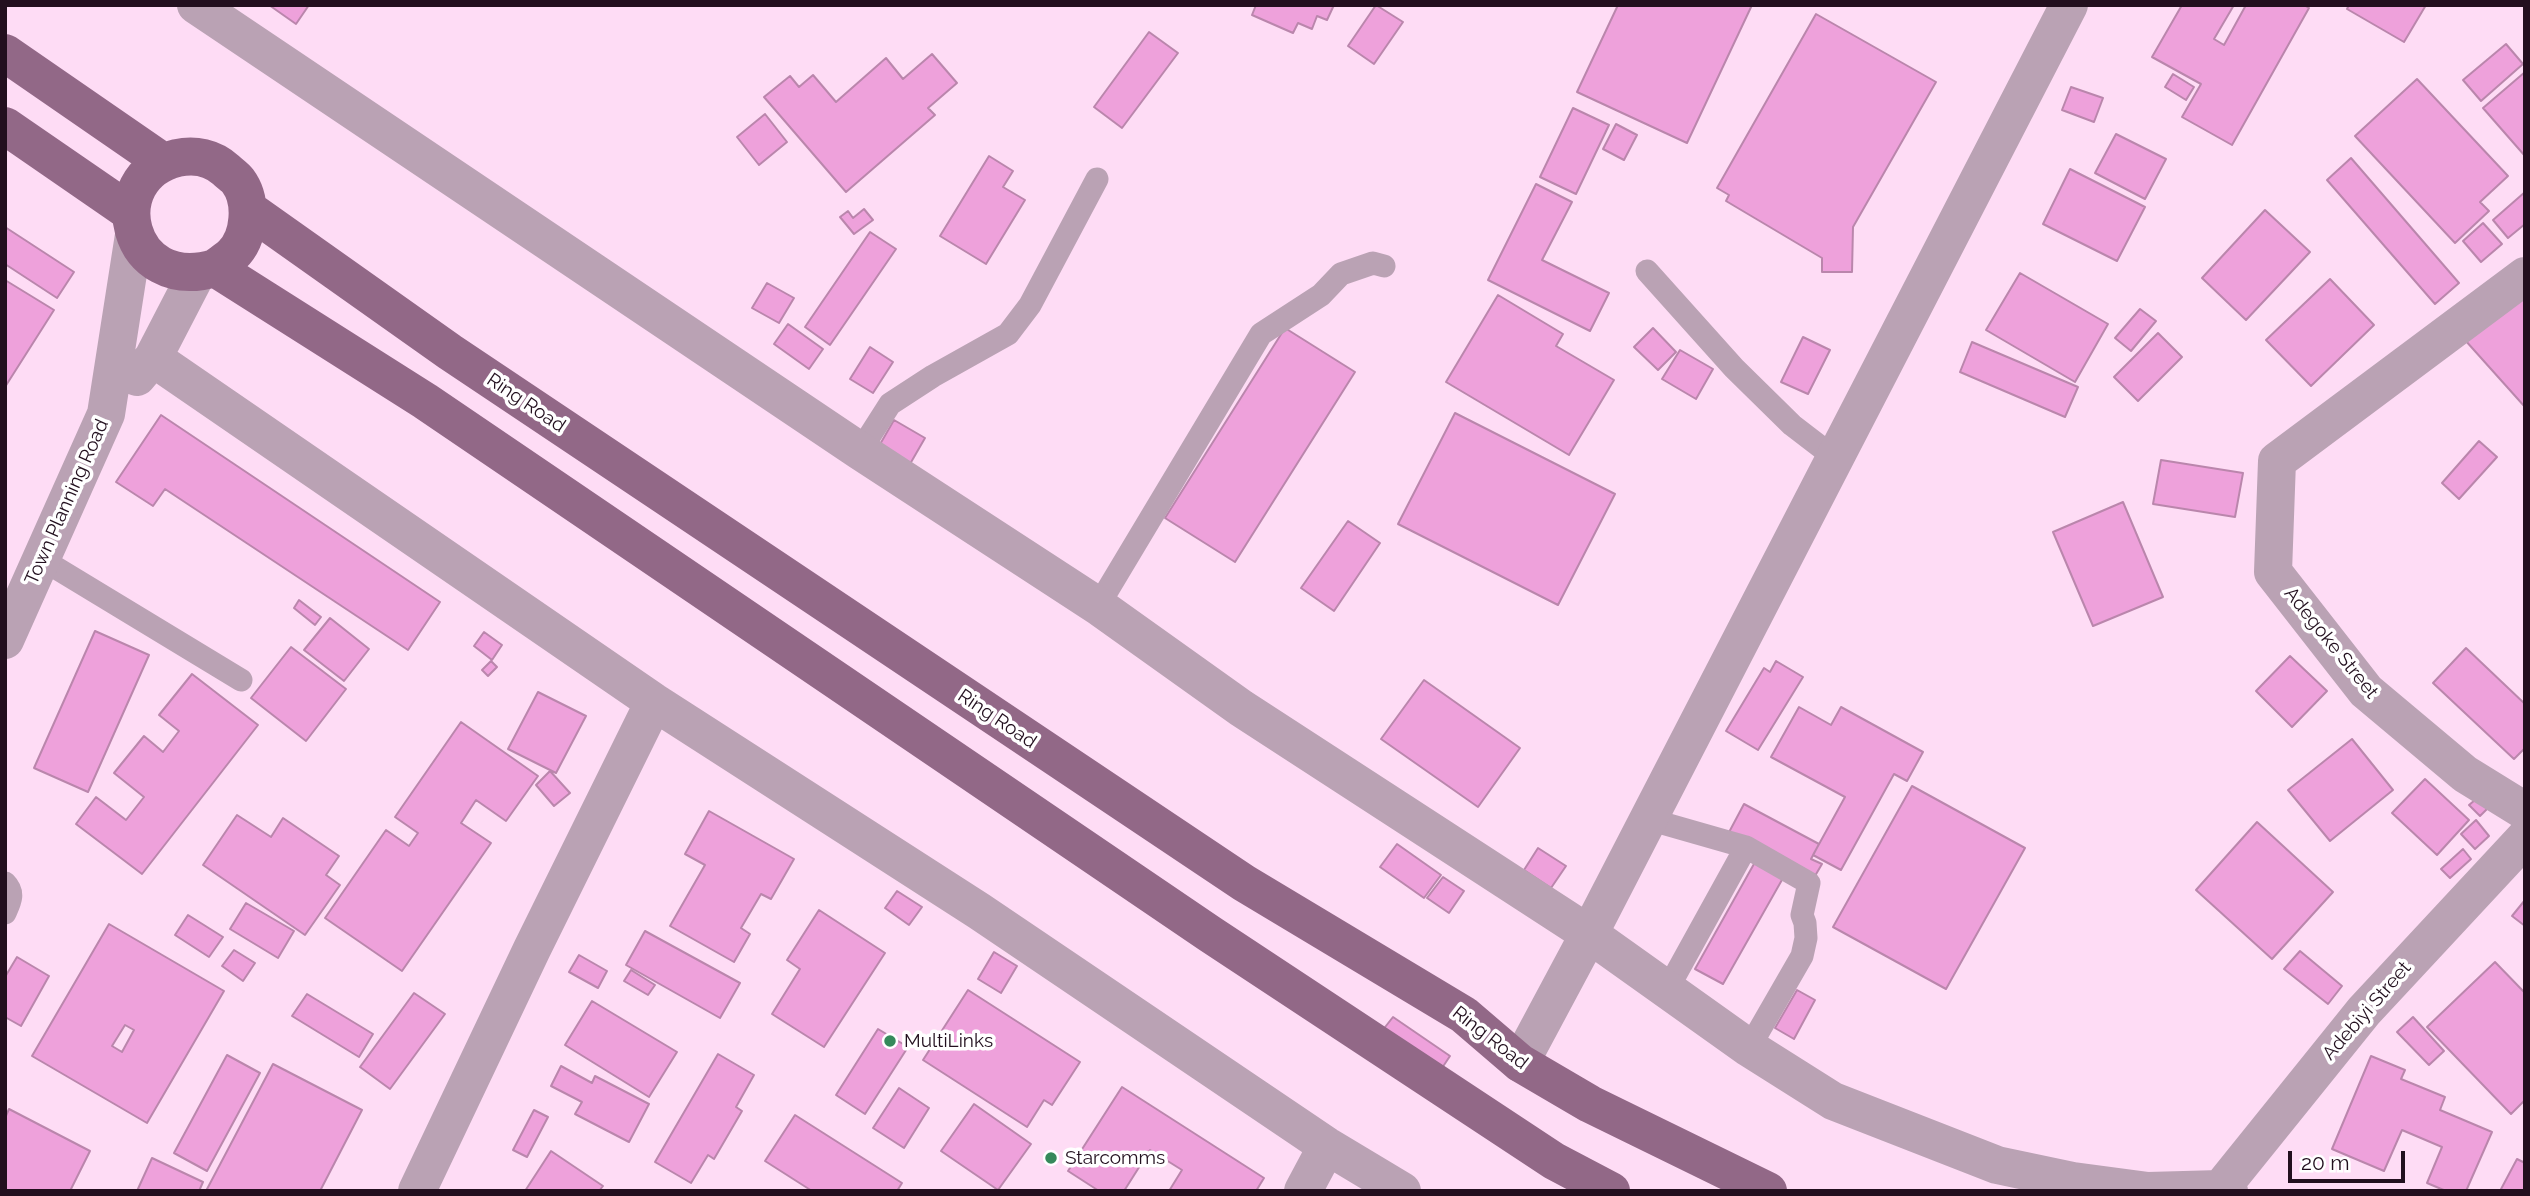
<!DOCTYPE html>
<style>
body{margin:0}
#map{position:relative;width:2530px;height:1196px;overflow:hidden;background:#fedcf5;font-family:Raleway,sans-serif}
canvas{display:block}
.frame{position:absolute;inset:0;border:7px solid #220f1e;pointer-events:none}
.scale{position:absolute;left:2288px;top:1151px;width:117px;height:32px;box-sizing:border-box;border:4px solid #220f1e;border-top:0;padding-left:9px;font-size:21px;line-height:24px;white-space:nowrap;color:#220f1e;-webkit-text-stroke:5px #fff;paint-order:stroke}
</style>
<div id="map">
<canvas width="2530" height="1196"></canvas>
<div class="frame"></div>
<div class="scale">20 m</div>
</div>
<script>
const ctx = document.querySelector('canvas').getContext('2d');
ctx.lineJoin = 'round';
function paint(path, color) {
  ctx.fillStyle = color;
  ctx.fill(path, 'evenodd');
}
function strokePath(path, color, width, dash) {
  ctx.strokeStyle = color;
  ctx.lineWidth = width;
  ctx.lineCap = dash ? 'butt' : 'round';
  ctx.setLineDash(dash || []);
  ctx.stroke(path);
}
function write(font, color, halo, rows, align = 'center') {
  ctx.font = font + ' Raleway,sans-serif';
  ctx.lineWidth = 7;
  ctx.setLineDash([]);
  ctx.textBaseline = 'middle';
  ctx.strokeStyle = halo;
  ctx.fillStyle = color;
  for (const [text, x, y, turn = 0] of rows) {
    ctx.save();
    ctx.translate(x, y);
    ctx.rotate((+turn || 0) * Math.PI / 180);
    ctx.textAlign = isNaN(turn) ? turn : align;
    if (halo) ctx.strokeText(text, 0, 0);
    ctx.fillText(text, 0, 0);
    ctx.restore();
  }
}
const building = new Path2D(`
 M269 5H309L296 24Z
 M1256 5H1334L1327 20 1317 16 1312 29 1298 23 1293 33 1252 15Z
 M1376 5 1403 22 1374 64 1348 46Z
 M1618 5H1752L1687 143 1577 92Z
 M2182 5H2234L2214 39 2224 45 2246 5H2304L2309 8 2232 145 2182 117 2201 84 2152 57Z
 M2349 5H2426L2404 42 2347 9Z
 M1816 14 1936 82 1853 227 1852 272H1822V258L1726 201 1729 195 1717 188Z
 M1149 32 1178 53 1122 128 1094 107Z
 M2506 44 2523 64 2481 101 2463 80Z
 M932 54 957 83 928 108 935 115 846 192 764 97 790 76 799 87 813 75 836 102 886 58 903 79Z
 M2525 72V156L2483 108Z
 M2173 74 2194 87 2186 100 2165 87Z
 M2417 79 2508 176 2480 202 2489 211 2455 243 2355 136Z
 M2071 87 2103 98 2094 122 2062 110Z
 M1573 108 1609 125 1576 194 1540 177Z
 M765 114 787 142 759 165 737 137Z
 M1616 124 1637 135 1624 160 1603 149Z
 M2116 134 2166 159 2145 199 2095 173Z
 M989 156 1013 171 1003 187 1025 200 986 264 940 236Z
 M2351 158 2459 283 2435 304 2327 180Z
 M2070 169 2145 207 2117 261 2043 224Z
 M1536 184 1572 202 1542 260 1609 293 1590 331 1488 280Z
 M2525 192V224L2508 238 2493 220Z
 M864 209 873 220 854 234 840 217 848 211 853 218Z
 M2265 210 2310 252 2246 320 2202 278Z
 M2483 223 2502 244 2481 262 2463 241Z
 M5 227 74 272 57 298 5 264Z
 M870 232 896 249 830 345 805 327Z
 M2020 273 2108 324 2075 382 1986 330Z
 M2330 279 2374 325 2311 386 2266 340Z
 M5 280 54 310 5 387Z
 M767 283 794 298 779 323 752 308Z
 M2525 286V407L2465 340Z
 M1498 295 1563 334 1556 346 1614 380 1569 455 1446 382Z
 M2140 309 2156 321 2131 351 2115 338Z
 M788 324 823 349 809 369 774 344Z
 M1285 328 1355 372 1235 562 1165 518Z
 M1653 328 1676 352 1658 370 1634 347Z
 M2158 333 2182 357 2138 401 2114 377Z
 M1803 337 1830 350 1808 394 1781 382Z
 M1972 342 2078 387 2065 417 1960 372Z
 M870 347 893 362 873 393 850 379Z
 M1680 350 1713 369 1696 399 1662 379Z
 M1455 413 1615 494 1558 605 1398 524Z
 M161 415 440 602 408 650 165 489 153 506 116 482Z
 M894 420 925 438 910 464 879 446Z
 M2479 441 2497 457 2459 499 2442 483Z
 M2161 460 2243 473 2235 517 2153 504Z
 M2123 502 2163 597 2093 626 2053 532Z
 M1348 521 1380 543 1334 611 1301 588Z
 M299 600 321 617 315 625 294 608Z
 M330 618 369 649 344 681 304 650Z
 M95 631 149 655 88 792 34 768Z
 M484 632 502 645 492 660 474 646Z
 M291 647 346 689 306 741 251 698Z
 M2466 648 2525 704V748L2514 759 2433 683Z
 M2290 656 2327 691 2292 727 2256 691Z
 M491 661 497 667 488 676 482 670Z
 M1776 661 1803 677 1758 750 1726 731 1764 668 1770 672Z
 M192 674 258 725 142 874 76 824 96 797 126 820 144 797 114 773 144 736 163 752 179 731 159 715Z
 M1424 680 1520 748 1478 807 1381 739Z
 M538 692 586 716 556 773 508 749Z
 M1799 707 1831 725 1841 707 1923 752 1907 781 1894 774 1841 870 1813 855 1845 797 1771 757Z
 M461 722 538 776 506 821 476 800 461 823 491 843 402 971 325 918 386 830 409 846 418 833 395 817Z
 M2352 739 2393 790 2330 841 2288 790Z
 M550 771 570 793 554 806 536 785Z
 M2425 779 2469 820 2437 855 2392 813Z
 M1912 786 2025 848 1946 989 1833 927Z
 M2481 795 2491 805 2480 816 2469 805Z
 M1744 804 1819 844 1811 859 1822 864 1812 881 1727 836Z
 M709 811 794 859 771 899 761 894 741 928 750 934 734 962 670 926 705 865 685 854Z
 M237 815 271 837 283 818 339 856 326 875 340 885 305 935 203 865Z
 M2476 820 2489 836 2475 849 2461 834Z
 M2257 822 2333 892 2272 959 2196 890Z
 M1397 844 1441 875 1424 898 1380 867Z
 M1538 848 1566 866 1551 888 1524 870Z
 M2463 849 2471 859 2450 878 2441 869Z
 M1759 855 1787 871 1723 984 1695 969Z
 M1443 877 1464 891 1449 913 1427 898Z
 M897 891 922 907 909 925 885 908Z
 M2525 900V926L2512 916Z
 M246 903 294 931 278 958 230 929Z
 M819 910 885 953 824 1047 772 1014 800 969 787 960Z
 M188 915 223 937 209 957 175 935Z
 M109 924 224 991 147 1123 32 1056ZM125 1025 134 1030 122 1052 112 1046Z
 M645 931 740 983 720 1018 626 965Z
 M234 950 255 963 243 981 222 966Z
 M2300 951 2342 986 2328 1004 2284 969Z
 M994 952 1017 966 1001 993 978 979Z
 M579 955 607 971 598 988 569 972Z
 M17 957 49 976 21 1026 5 1017V977Z
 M2495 962 2525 993V1100L2511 1114 2427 1027Z
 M631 970 655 985 648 995 624 981Z
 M968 990 1080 1062 1052 1105 1044 1100 1027 1127 923 1060Z
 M1797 990 1815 1000 1794 1039 1775 1028Z
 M414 993 445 1014 390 1089 360 1067Z
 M307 994 373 1034 359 1057 292 1016Z
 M592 1001 677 1052 649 1097 565 1045Z
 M1393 1017 1450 1056 1440 1071 1382 1031Z
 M2413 1017 2444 1051 2429 1065 2397 1032Z
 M878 1029 908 1047 865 1114 836 1095Z
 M718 1054 754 1075 736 1107 742 1111 714 1159 708 1155 691 1183 655 1162Z
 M227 1055 260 1073 207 1171 174 1153Z
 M2371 1056 2405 1070 2401 1079 2445 1097 2440 1110 2492 1132 2466 1191H2446L2427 1183 2442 1147 2402 1130 2384 1171 2332 1149Z
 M273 1064 362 1110 320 1191H206Z
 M561 1066 592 1083 595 1076 649 1104 629 1142 575 1114 582 1102 551 1086Z
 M1122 1087 1264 1178 1256 1191H1169L1182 1170 1150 1150 1124 1191H1099L1068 1171Z
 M899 1088 929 1108 904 1148 873 1128Z
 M974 1104 1031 1144 998 1190 941 1151Z
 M9 1109 90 1151 70 1191H5V1118Z
 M534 1110 548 1117 527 1157 513 1150Z
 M795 1115 902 1183 897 1191H812L765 1161Z
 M551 1151 603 1186 599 1191H525Z
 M152 1158 203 1182 199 1191H137Z
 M2517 1159 2525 1163V1191H2500Z`);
const lane = new Path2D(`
 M1647 271 1734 368 1792 425 1835 458
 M860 451 890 404 933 376 1008 334 1030 305 1097 179
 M43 560 241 680
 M1098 606 1261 334 1321 295 1341 274 1373 263 1384 266
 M1648 819 1746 847 1809 883 1802 915 1805 923 1806 938 1802 956 1749 1048
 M5 883C15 893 10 902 5 913
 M1667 990 1746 847`);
const street = new Path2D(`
 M196 5 860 451 1098 606 1241 708 1589 934 1749 1048 1833 1101 1997 1165 2073 1181 2148 1191 2220 1189 2229 1191
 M2525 276 2277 461 2273 572 2366 691 2465 774 2525 811
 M153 358 654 702 979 911 1327 1146 1402 1191
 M137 377 153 358 197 273
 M5 640 106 414 134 235
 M1520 1063 1589 934 2069 5
 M417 1191 532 949 654 702
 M1303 1191 1327 1146
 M2219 1191 2364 1011 2525 838`);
const primary = new Path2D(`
 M5 53 163 162
 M5 126 130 212
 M248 209 450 352 1244 883 1464 1015 1520 1063 1590 1104 1768 1191
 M215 268C220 264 227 260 232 255 250 238 253 201 238 181 235 177 230 174 226 170 213 158 195 154 177 158 100 177 126 295 215 268L425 401 1210 934 1554 1161 1611 1191`);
const markers = [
 [890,1041,7,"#36895b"],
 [1051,1158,7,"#36895b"]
];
const streetNames = [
 ["Ring Road",526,403,34],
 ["Town Planning Road",67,502,-66],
 ["Adegoke Street",2331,643,51],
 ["Ring Road",997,719,34],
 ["Adebiyi Street",2367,1011,-49],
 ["Ring Road",1490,1038,38]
];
const poiNames = [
 ["MultiLinks",904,1041],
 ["Starcomms",1065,1158]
];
paint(building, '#eea1db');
strokePath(building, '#ba86ac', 2);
strokePath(lane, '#baa2b4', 23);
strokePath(street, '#baa2b4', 38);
strokePath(primary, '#926887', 38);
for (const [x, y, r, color] of markers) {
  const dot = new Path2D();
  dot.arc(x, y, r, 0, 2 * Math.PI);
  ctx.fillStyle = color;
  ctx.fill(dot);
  strokePath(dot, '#fff', 2.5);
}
write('19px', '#220f1e', '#fff', streetNames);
write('19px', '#220f1e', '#fff', poiNames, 'left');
</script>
